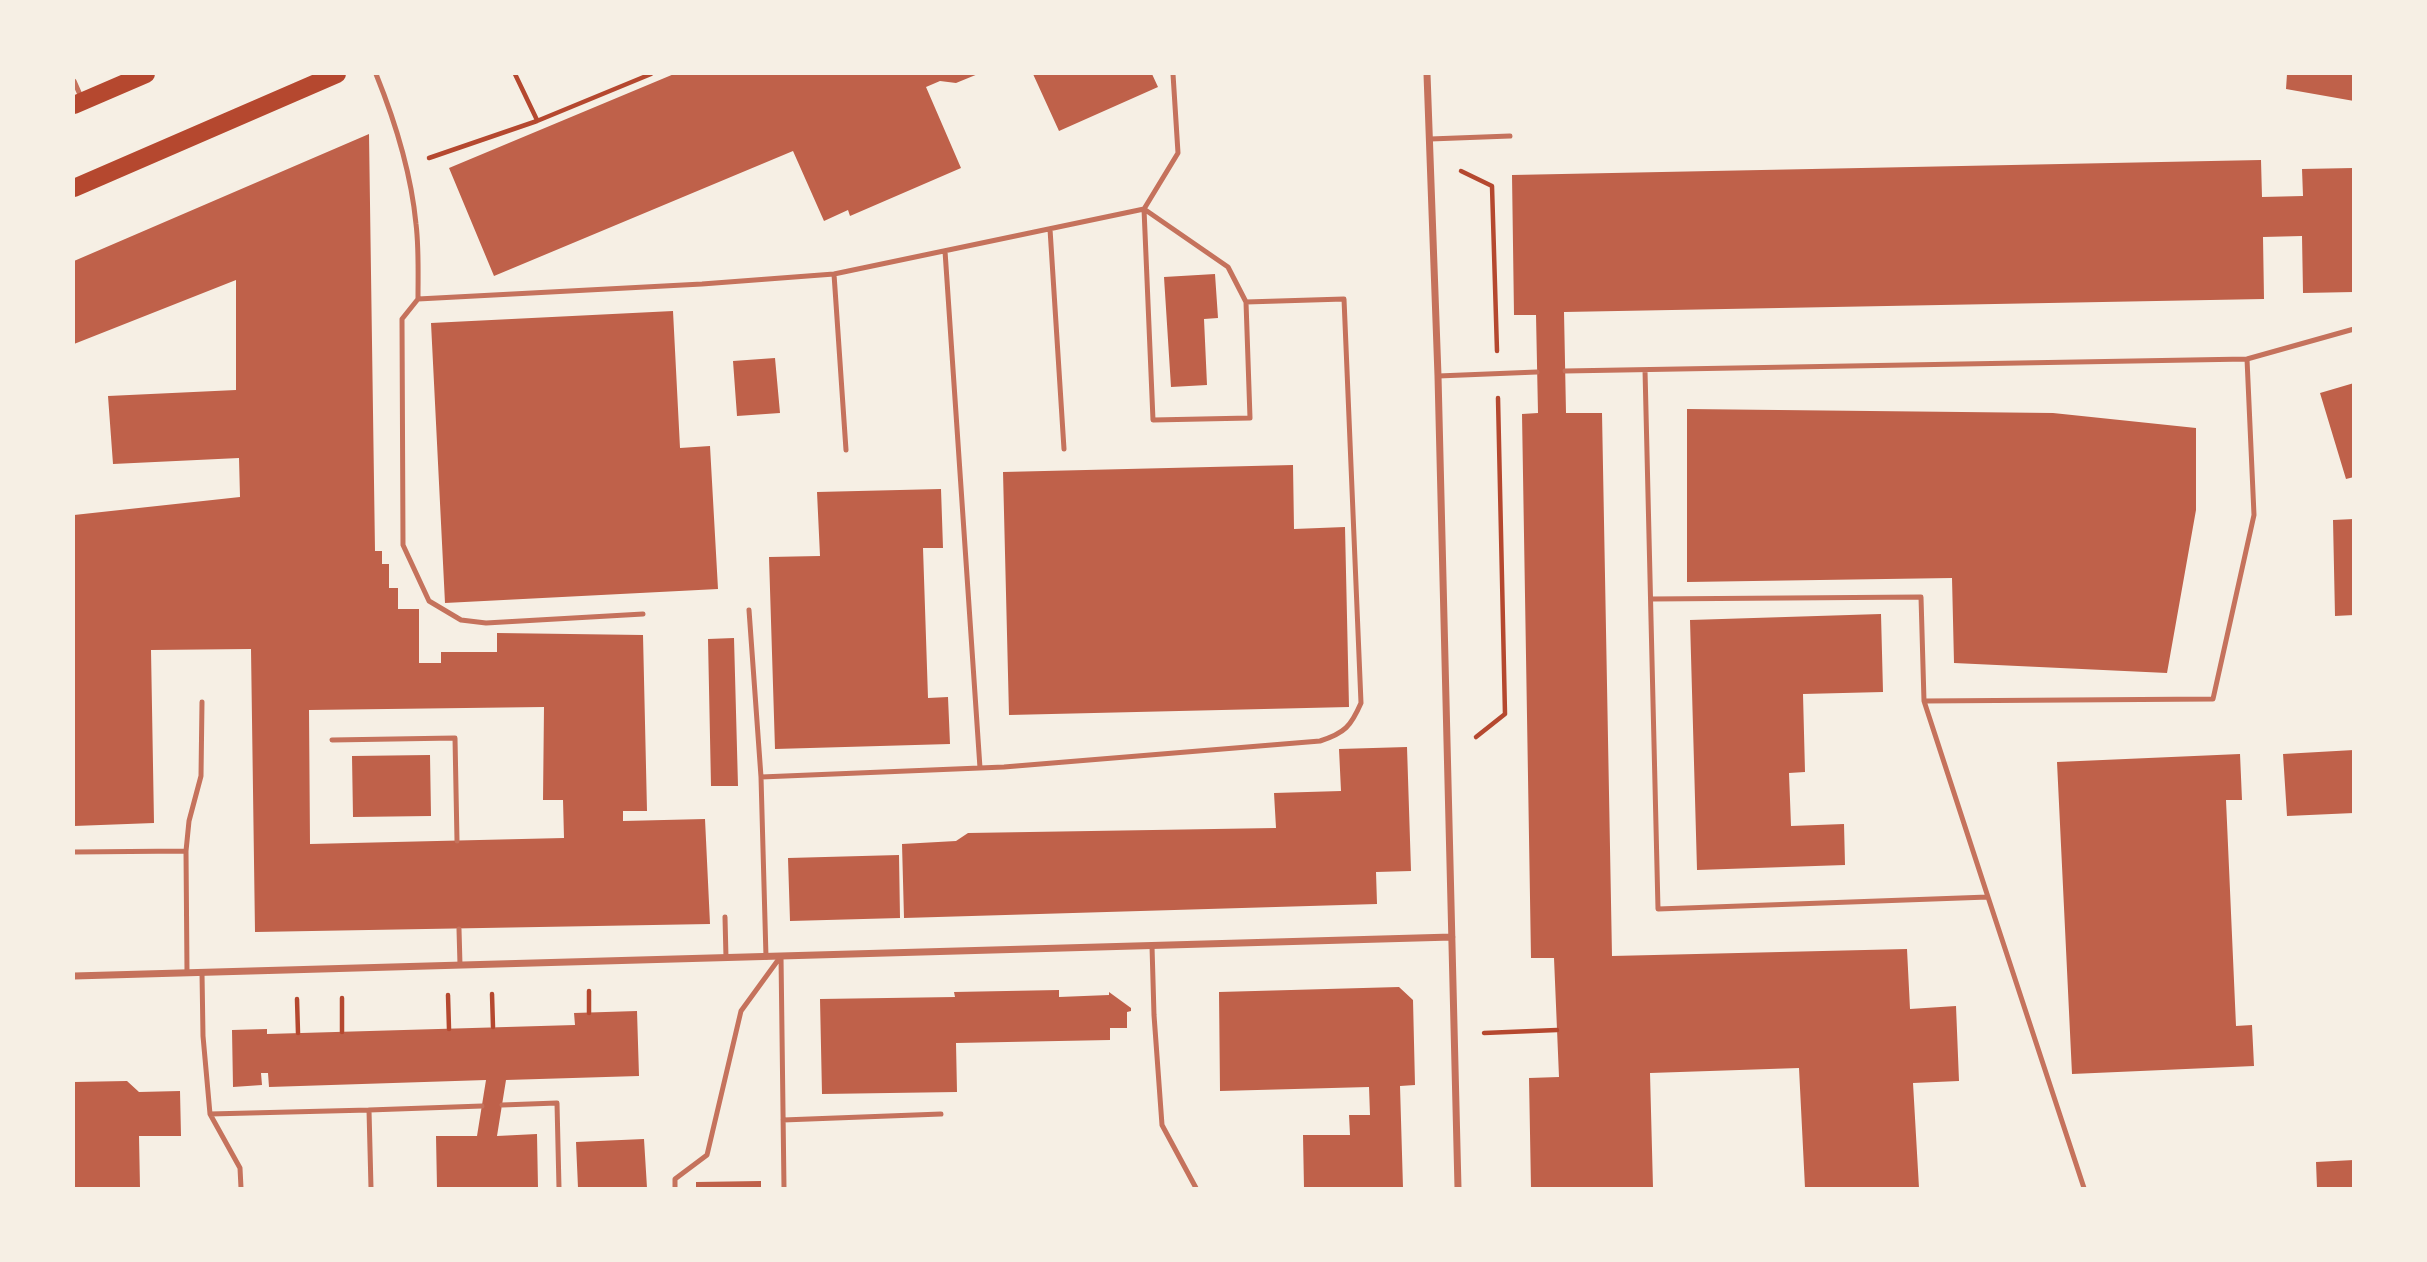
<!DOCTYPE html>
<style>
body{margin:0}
#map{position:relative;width:2427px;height:1262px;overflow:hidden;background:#f6efe4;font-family:Helvetica,sans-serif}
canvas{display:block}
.frame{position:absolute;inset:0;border:75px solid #f6efe4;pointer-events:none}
</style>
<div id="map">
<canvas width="2427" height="1262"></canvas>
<div class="frame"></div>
</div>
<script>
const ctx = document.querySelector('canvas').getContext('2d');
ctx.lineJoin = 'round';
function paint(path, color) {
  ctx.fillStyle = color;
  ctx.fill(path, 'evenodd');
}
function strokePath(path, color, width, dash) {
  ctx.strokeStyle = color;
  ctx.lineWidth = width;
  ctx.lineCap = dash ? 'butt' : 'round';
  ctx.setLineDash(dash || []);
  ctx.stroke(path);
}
const building = new Path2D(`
 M674 74H978L956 83 940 81 926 87 961 168 850 216 848 210 824 221 793 151 494 276 449 168Z
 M1033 74H1152L1158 87 1059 131Z
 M2287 74H2354V101L2286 89Z
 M369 134 375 551H382V564H389V588H398V609H419V663H441V652H497V633L643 635 647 811H623V821L705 819 710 924 255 932 251 649 151 650 154 823 74 826V515L240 497 239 458 113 464 108 396 236 390V280L74 344V261ZM544 707 543 800H563L564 838 310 844 309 710Z
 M2261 160 2262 197 2303 196 2302 169 2354 168V292L2303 293 2302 236 2263 237 2264 299 1564 312 1566 413H1602L1612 956 1907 949 1910 1009 1956 1006 1959 1081 1913 1083 1919 1188H1805L1799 1068 1650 1073 1653 1188H1531L1529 1078 1559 1077 1554 958H1531L1522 414 1538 413 1536 315H1514L1512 175Z
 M1215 274 1218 318 1204 319 1207 385 1171 387 1164 277Z
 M673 311 680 448 710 446 718 589 445 603 431 323Z
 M775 358 780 413 737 416 733 361Z
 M2354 383V477L2346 479 2320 393Z
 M1687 409 2053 413 2196 428V510L2167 673 1954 663 1952 578 1687 582Z
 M1293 465 1294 529 1345 527 1349 707 1009 715 1003 472Z
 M941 489 943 548H923L928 698 948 697 950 744 775 749 769 557 820 556 817 492Z
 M2354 519V615L2335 616 2333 520Z
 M1881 614 1883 692 1803 694 1805 772 1789 773 1791 826 1844 824 1845 865 1697 870 1690 620Z
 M734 638 738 786H711L708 639Z
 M1407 747 1411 871 1376 872 1377 904 904 918 902 844 956 841 968 833 1276 828 1274 793 1341 791 1339 749Z
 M2354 750V813L2287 816 2283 754Z
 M2240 754 2242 800H2226L2236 1026 2252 1025 2254 1066 2072 1074 2057 762Z
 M430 755 431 816 353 817 352 756Z
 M899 855 900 918 790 921 788 858Z
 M1399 987 1413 1000 1415 1085 1400 1086 1403 1188H1304L1303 1135H1350L1349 1115H1370L1369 1087 1220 1091 1219 992Z
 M1059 990V997L1109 995V992L1131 1008V1011L1127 1012V1028H1110V1040L956 1043 957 1092 822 1094 820 999 955 997 954 992Z
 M637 1011 639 1076 506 1080 497 1136 537 1134 538 1188H437L436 1136H477L486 1080 269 1087 268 1073H261L262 1085 233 1087 232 1030 267 1029V1034L575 1025 574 1013Z
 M127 1081 139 1092 180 1091 181 1136H139L140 1188H74V1082Z
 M644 1139 647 1188H578L576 1142Z
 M2354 1160V1188H2317L2316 1162Z
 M761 1181V1188H696V1182Z`);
const path = new Path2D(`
 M515 74 537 120
 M429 158 537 121 651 74
 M1461 171 1492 186 1497 351
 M1476 737 1505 714 1498 398
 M589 991V1013
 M492 994 493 1027
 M448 995 449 1029
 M342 998V1032
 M297 999 298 1033
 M1484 1033 1557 1030`);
const service = new Path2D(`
 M376 74C395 121 411 172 416 224 419 248 418 274 418 299L402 319 403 545 429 601 461 620 486 623 643 614
 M74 81 81 97
 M1430 139 1510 136
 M1144 209 1153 420 1250 418 1246 302
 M1050 229 1064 449
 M945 251 980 768
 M834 274 846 450
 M418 299 702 284 834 274 1144 209 1178 153 1173 74
 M1645 370 1658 909 1988 897 2084 1188
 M1565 371 2247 359 2354 329
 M1438 376 1537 372
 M1651 599 1921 597 1924 701 1988 897
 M749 610 761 777 766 957
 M1924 701 2213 699 2254 515 2247 359
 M332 740 455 738 457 841
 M761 777 1004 767 1320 741C1345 733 1351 726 1361 703L1344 299 1246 302 1228 267 1144 209
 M74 852 186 851
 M725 917 726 958
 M459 929 460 965
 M1152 946 1154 1015 1162 1125 1196 1188
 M781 956 784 1188
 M187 973 186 851 189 821 201 776 202 702
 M202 973 203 1036 210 1114 240 1168 241 1188
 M502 1105 557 1103 559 1188
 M369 1110 482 1106
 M210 1114 369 1110 371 1188
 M783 1120 941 1114
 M675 1188V1179L707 1155 741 1011 781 956`);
const minor = new Path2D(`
 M1427 74 1438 376 1458 1188
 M74 976 1452 937`);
const primary = new Path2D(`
 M74 105 146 74
 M74 188 337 74`);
paint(building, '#bf614a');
strokePath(path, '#b5482f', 4.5);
strokePath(service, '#c5725c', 5);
strokePath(minor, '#c5725c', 7);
strokePath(primary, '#b5482f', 18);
</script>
